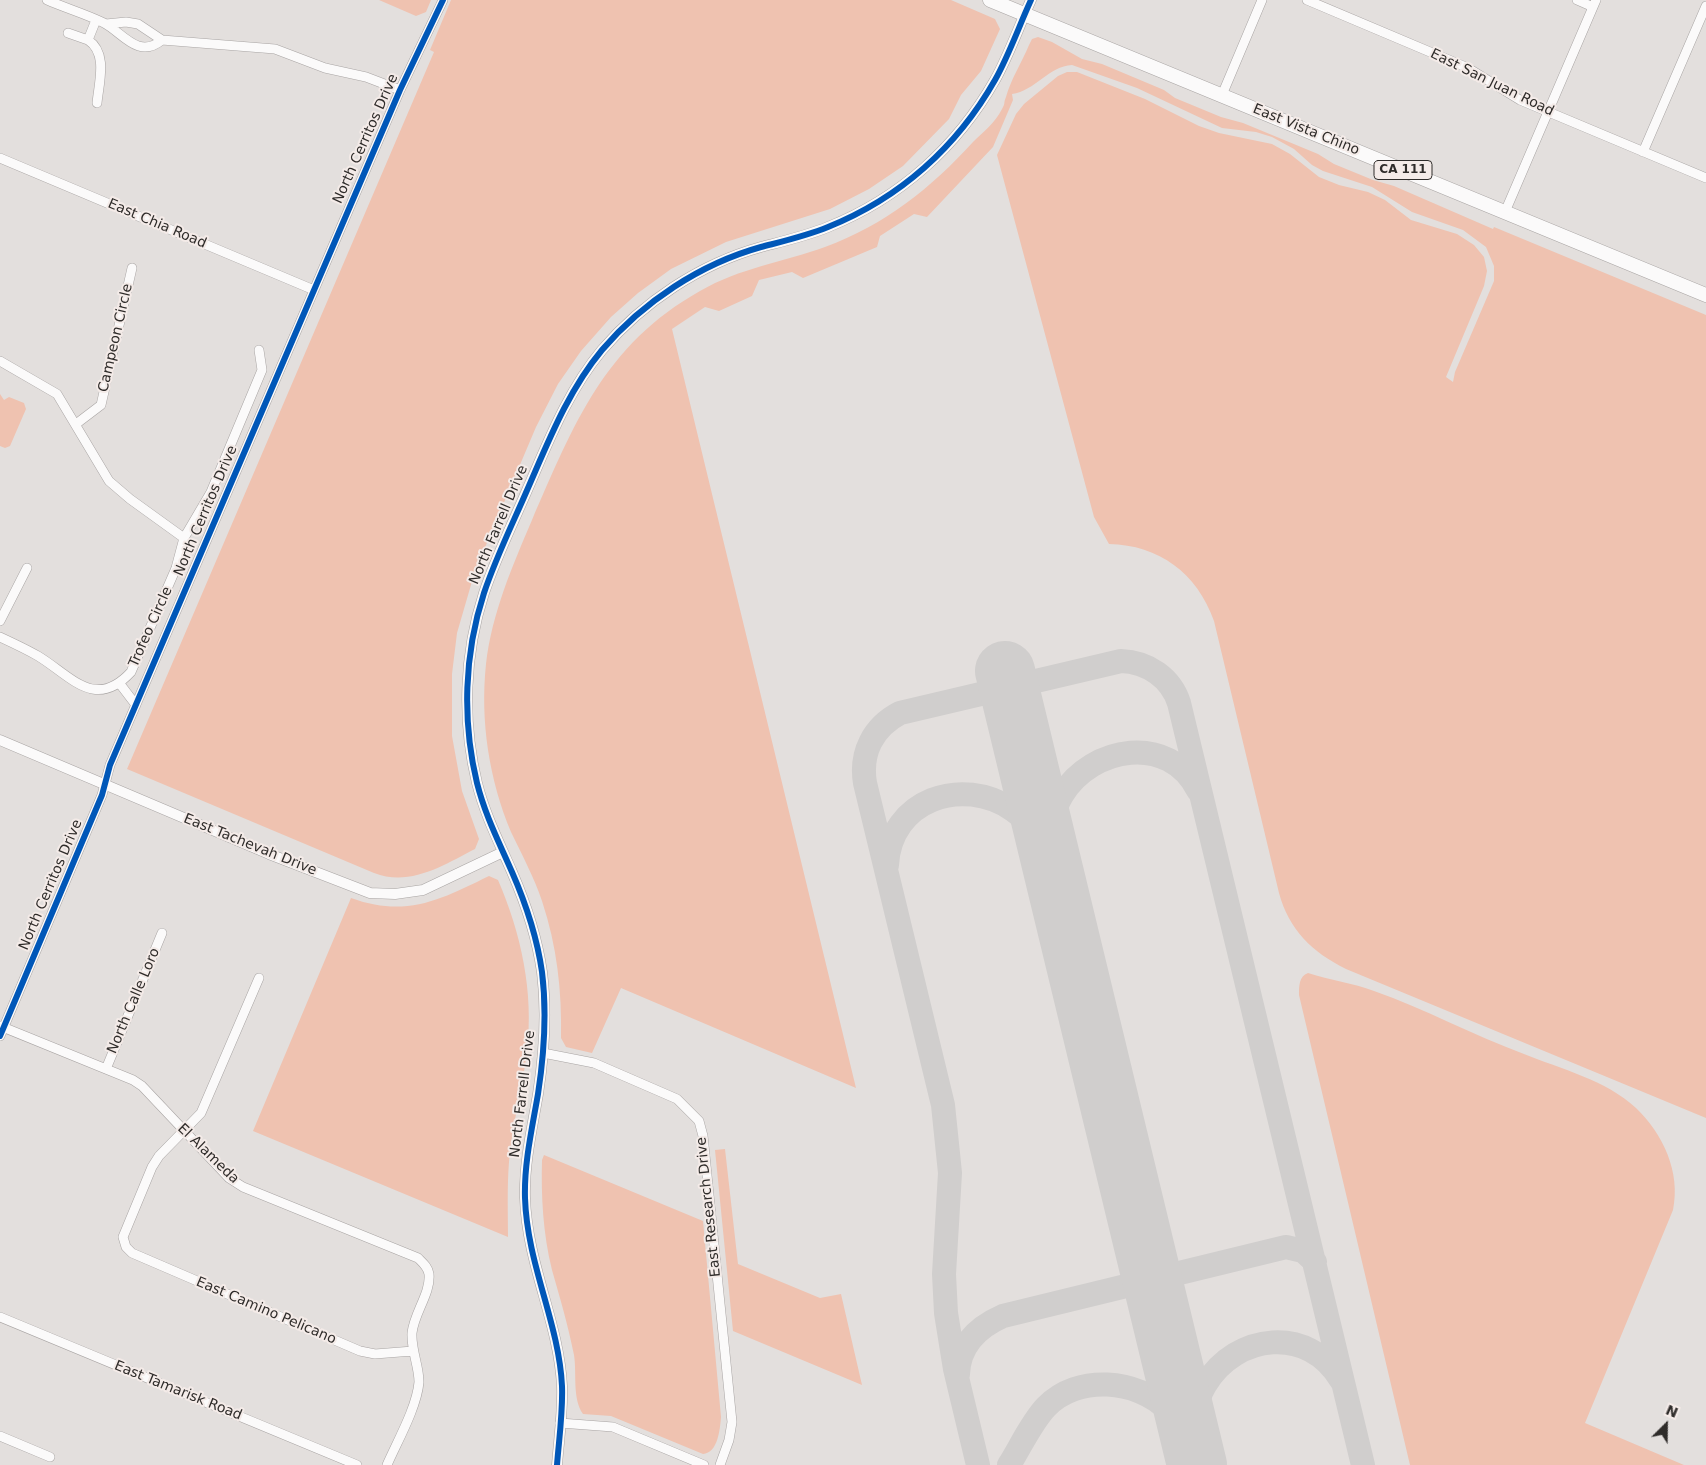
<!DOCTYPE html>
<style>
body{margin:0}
#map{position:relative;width:1706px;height:1465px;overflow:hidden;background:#e3dfdd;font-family:"DejaVu Sans",sans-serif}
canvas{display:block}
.north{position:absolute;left:1641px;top:1400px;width:50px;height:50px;-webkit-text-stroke:4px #f4ebe8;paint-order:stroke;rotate:23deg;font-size:14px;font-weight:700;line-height:20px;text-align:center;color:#2f2c2a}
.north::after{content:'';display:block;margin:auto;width:18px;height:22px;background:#2f2c2a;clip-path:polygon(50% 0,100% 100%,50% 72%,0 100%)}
</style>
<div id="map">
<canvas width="1706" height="1465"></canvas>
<div class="north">N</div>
</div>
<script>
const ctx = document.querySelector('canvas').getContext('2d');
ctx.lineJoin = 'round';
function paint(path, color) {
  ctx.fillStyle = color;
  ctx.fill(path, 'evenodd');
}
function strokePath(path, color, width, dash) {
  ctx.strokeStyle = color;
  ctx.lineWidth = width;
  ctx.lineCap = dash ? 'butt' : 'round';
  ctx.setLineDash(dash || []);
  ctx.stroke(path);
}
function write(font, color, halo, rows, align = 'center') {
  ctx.font = font + ' "DejaVu Sans",sans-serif';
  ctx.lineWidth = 4;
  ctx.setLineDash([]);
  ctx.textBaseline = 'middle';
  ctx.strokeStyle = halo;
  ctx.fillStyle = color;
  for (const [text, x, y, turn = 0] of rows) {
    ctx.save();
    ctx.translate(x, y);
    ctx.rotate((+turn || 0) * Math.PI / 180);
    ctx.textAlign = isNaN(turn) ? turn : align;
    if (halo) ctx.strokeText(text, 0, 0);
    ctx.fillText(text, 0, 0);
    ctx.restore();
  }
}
const green = new Path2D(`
 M379 0H431L426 12 416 16Z
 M451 0H951L995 19 1000 29 981 71 961 95 949 119 903 166 869 189 830 209 726 242 671 269 638 293 611 317 581 351 558 384 536 427 475 571 457 633 452 674V736L462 791 479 839 475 849C444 865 410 887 374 873L127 769 434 52 430 50Z
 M1038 37 1052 42 1082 59 1102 64 1164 90 1175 98 1221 117 1243 123 1318 154 1334 164 1373 180 1394 186 1493 229 1494 227 1706 315V1118L1346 969C1312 952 1289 930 1279 893L1214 621C1197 573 1159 545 1109 544L1094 517 997 155 1016 114 1024 104 1058 76 1067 72H1077L1145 99 1199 126 1219 133 1272 144 1290 154 1319 177 1339 185 1368 192 1385 200 1411 220 1457 234 1474 245 1484 257 1487 271 1484 286 1446 377 1453 382 1455 372 1494 281V266L1486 247 1463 230 1412 212 1372 187 1323 171 1312 165 1294 149 1272 137 1256 132 1222 128 1137 88 1072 65C1049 66 1035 91 1012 94L1013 100 993 147 927 217 914 214 880 236 877 247 803 278 792 272 759 280 752 296 719 311 705 307 672 329 856 1088 621 988 592 1053 566 1047 561 1038C562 991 557 946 542 901 534 877 522 855 511 832 489 779 480 721 486 664 492 613 512 567 532 520 574 424 604 345 700 291 740 268 783 262 825 247 885 225 931 188 973 142 984 131 995 123 1002 109 1006 102 1003 104 1006 97 1011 79 1022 62 1029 45L1032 39Z
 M0 394 4 400 9 397 24 403 26 409 10 446 5 448 0 446Z
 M489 876 498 880C521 933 534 992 527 1050 523 1088 512 1124 509 1162 507 1187 508 1213 508 1237L253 1131 351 898C406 918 440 900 489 876Z
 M1308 973C1330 980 1353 983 1374 991 1425 1009 1473 1035 1524 1054 1561 1069 1606 1080 1636 1108 1663 1134 1681 1172 1673 1210L1585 1423 1684 1465H1410L1299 995C1299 986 1299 976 1308 973Z
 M725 1149 738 1264 820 1298 841 1294 862 1385 733 1331 715 1150Z
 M544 1155 703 1221 721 1417C720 1429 718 1453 703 1454L611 1416 583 1414C572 1398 577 1374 574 1355 568 1325 560 1298 552 1270 543 1233 541 1197 542 1160Z`);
const taxiway = new Path2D(`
 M1051 858C1049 836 1050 815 1062 795 1092 746 1169 733 1198 790
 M887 865C890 800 962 775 1013 810 1034 824 1041 844 1052 865
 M958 1374C959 1345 978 1327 1003 1316L1286 1247 1303 1251 1315 1262
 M1194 1449C1193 1427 1193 1405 1205 1385 1236 1333 1309 1325 1341 1380
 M978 1465 955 1369 946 1313 944 1274 950 1173 943 1105 865 783C860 753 873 727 900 713L1121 661C1148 662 1171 678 1179 703L1363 1465
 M1009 1465C1021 1446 1031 1423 1046 1407 1078 1374 1137 1379 1168 1410 1180 1423 1187 1438 1194 1453`);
const runway = new Path2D(`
 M1005 671 1197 1465`);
const minor = new Path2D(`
 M47 0C65 8 86 14 104 23 122 32 138 60 162 40
 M1307 0 1468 68 1520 100 1706 178
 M1577 0 1593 7
 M96 20 88 40C108 53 99 82 97 103
 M106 24 126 22 138 24 162 40 275 49 325 68 366 77 400 90
 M68 33 88 40
 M1222 95 1262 0
 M1643 152 1706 6
 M0 158 314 290
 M1505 212 1596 0
 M0 361 57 394 109 481 130 499 184 538
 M76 424 101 405 132 268
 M0 621 27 568
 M0 637C13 643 26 649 38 656 71 676 95 711 131 672L176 568 184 538 211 492 262 370 259 350
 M120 684 136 705
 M259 978 201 1113 159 1156 152 1167 123 1237 126 1247 132 1253 360 1351 375 1354 413 1351
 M0 1026 133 1080 142 1086 229 1178 243 1187 418 1258C423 1263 428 1267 429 1274 431 1293 414 1313 412 1333 411 1350 419 1366 419 1382 417 1407 397 1442 387 1465
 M0 1036 102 795 110 765 400 90 443 0
 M543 1053 594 1063 677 1099 699 1121 703 1136 732 1422 729 1440 720 1465
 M106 1069 162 933
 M0 1317 357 1465
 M560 1423 613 1427 704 1465
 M0 1436 50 1457`);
const tertiary = new Path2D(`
 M0 740 269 854 370 893 395 894 423 890 503 852
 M557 1465C559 1439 563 1412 562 1386 559 1323 527 1264 525 1198 524 1163 532 1129 538 1094 544 1055 547 1012 542 972 537 937 526 904 512 872 499 842 485 815 477 783 462 721 464 654 484 593 496 557 513 523 528 488 549 440 568 391 602 350 643 302 700 264 761 247 784 241 806 236 828 227 900 198 957 147 995 80 1009 55 1019 26 1031 0`);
const primary = new Path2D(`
 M990 0 1706 295`);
const cycleway = new Path2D(`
 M0 1036 102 795 110 765 400 90 443 0
 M557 1465C559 1439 563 1412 562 1386 559 1323 527 1264 525 1198 524 1163 532 1129 538 1094 544 1055 547 1012 542 972 537 937 526 904 512 872 499 842 485 815 477 783 462 721 464 654 484 593 496 557 513 523 528 488 549 440 568 391 602 350 643 302 700 264 761 247 784 241 806 236 828 227 900 198 957 147 995 80 1009 55 1019 26 1031 0`);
const shields = [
 [1403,170,58]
];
const shieldNames = [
 ["CA 111",1403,170]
];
const streetNames = [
 ["East San Juan Road",1492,83,26],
 ["East Vista Chino",1306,130,22],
 ["North Cerritos Drive",366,139,-66],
 ["East Chia Road",157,224,23],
 ["Campeon Circle",116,338,-77],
 ["North Cerritos Drive",206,511,-67],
 ["North Farrell Drive",499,525,-67],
 ["Trofeo Circle",151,627,-66],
 ["East Tachevah Drive",250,845,22],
 ["North Cerritos Drive",51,885,-67],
 ["North Calle Loro",134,1001,-67],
 ["North Farrell Drive",523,1094,-83],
 ["El Alameda",208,1154,44],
 ["East Research Drive",709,1207,-96],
 ["East Camino Pelicano",266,1311,23],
 ["East Tamarisk Road",178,1391,22]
];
paint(green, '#efc2b0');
strokePath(taxiway, '#d0cecd', 24);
strokePath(runway, '#d0cecd', 60);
strokePath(minor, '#a8a4a3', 10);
strokePath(tertiary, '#a8a4a3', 11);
strokePath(primary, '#a8a4a3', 15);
strokePath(minor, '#fbfafa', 9);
strokePath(tertiary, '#fbfafa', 10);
strokePath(primary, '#fbfafa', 14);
strokePath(cycleway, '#0057b8', 6);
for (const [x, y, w] of shields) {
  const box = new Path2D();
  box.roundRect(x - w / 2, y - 9.5, w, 19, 4);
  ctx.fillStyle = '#f4ebe8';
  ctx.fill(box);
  strokePath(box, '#2f2c2a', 1);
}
write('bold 12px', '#2f2c2a', null, shieldNames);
write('14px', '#2f2c2a', '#f4ebe8', streetNames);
</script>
